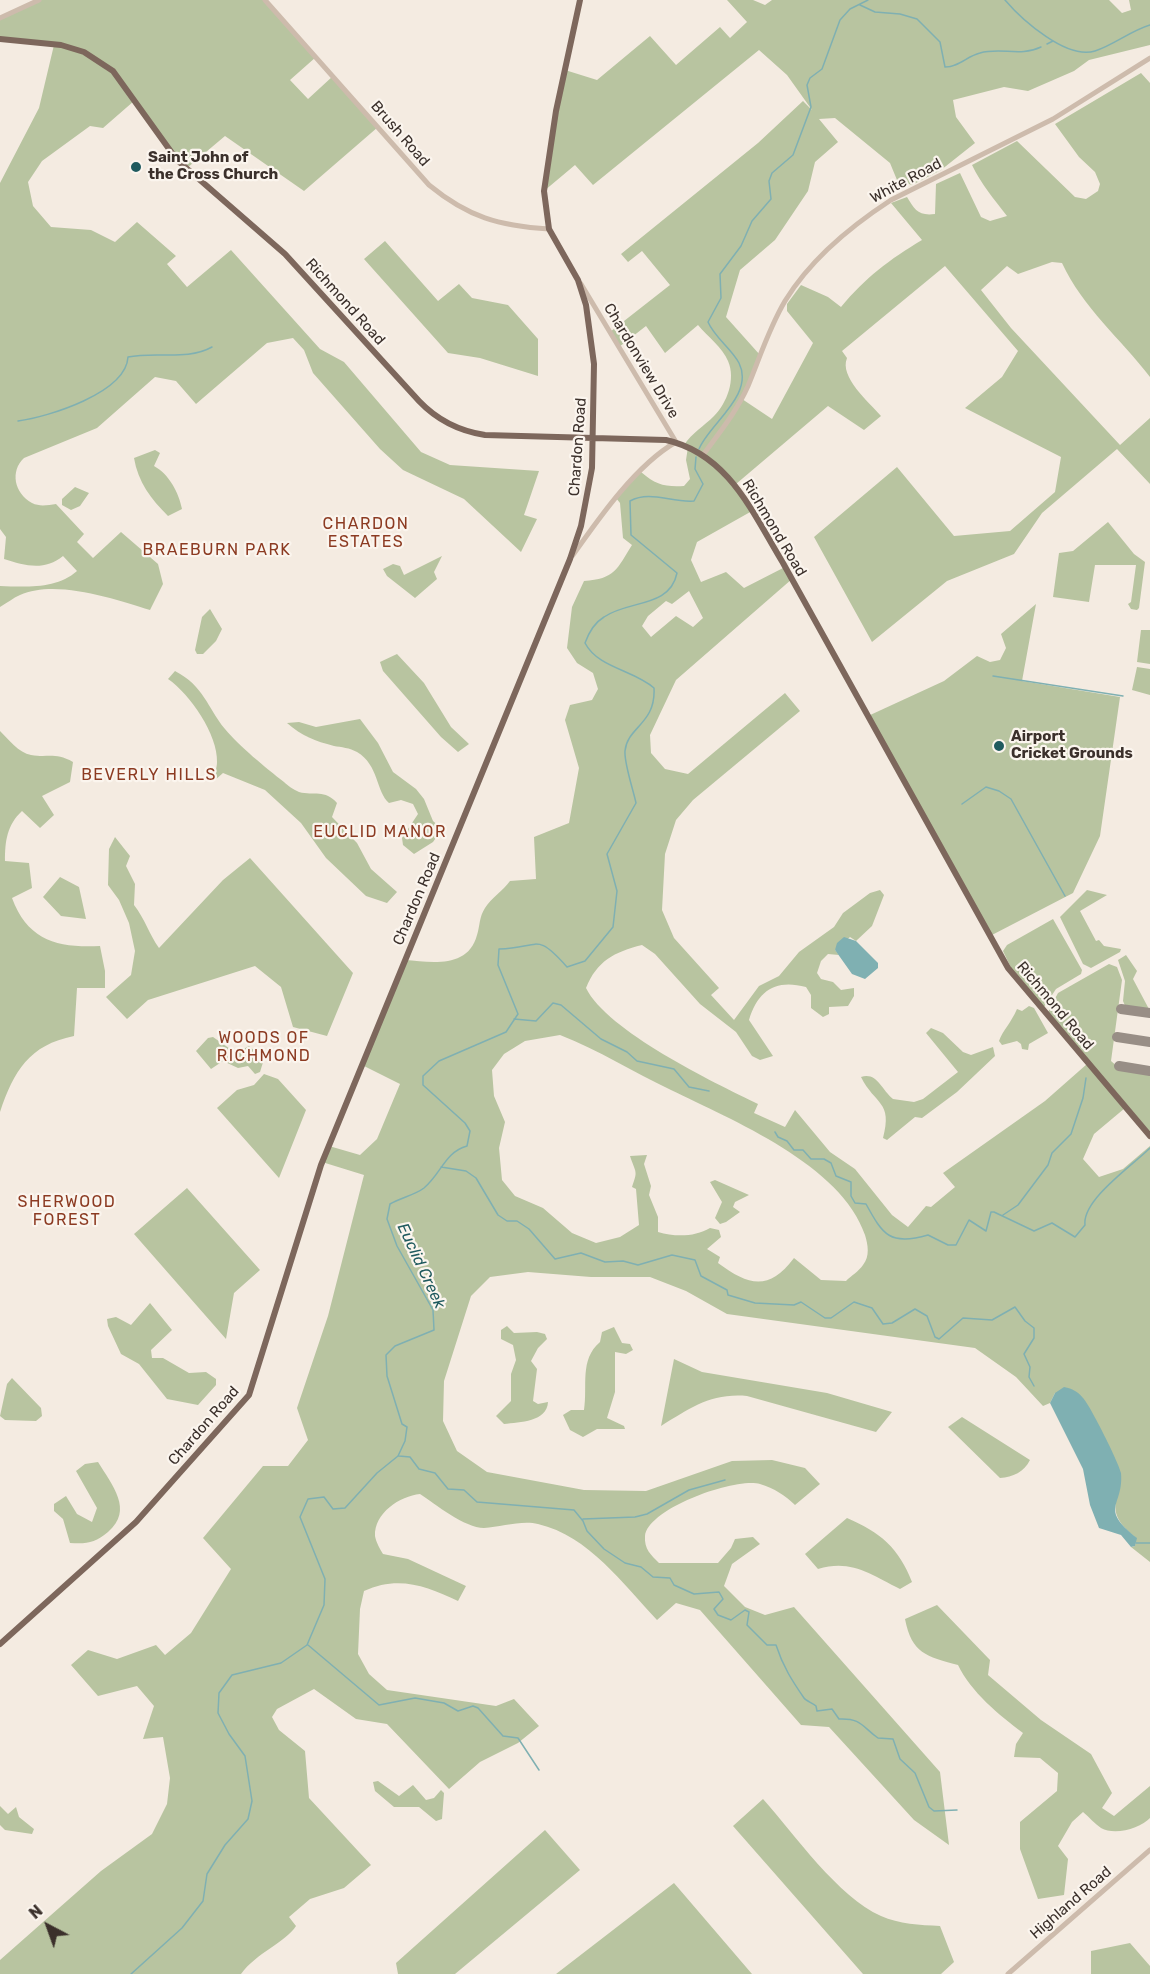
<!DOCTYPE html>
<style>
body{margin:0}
#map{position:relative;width:1150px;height:1974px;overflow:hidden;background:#f4ebe1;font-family:Rubik,sans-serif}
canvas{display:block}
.north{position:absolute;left:18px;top:1896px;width:60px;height:60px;-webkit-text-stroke:4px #fbf5ee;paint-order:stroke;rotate:319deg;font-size:16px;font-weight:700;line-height:24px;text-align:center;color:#3b302b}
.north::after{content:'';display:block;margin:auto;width:21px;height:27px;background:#3b302b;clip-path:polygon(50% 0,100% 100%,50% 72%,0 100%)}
</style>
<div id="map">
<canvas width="1150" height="1974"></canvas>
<div class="north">N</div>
</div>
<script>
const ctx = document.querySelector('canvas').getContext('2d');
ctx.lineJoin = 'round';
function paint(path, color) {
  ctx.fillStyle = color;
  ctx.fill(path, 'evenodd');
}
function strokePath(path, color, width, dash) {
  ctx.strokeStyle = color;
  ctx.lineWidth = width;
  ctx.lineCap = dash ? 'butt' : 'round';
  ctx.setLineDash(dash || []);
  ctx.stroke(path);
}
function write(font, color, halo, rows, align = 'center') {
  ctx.font = font + ' Rubik,sans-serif';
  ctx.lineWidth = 4.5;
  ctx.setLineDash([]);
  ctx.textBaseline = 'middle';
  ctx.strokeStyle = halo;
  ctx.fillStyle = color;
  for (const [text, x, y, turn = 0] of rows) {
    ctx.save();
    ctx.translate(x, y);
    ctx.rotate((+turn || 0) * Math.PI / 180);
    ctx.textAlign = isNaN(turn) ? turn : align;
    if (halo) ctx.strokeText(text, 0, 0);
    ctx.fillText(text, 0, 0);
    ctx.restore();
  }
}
const green = new Path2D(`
 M39 0H266L316 57 290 80 308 99 333 76 378 127 304 191 225 136 187 168 134 101 103 128 90 126 42 161 28 182 33 206 51 227 91 230 115 242 137 222 176 256 167 264 187 287 231 250 320 349 344 362 421 452 450 465 539 471 524 515 537 519 521 552 464 499 403 470 380 449 313 373 304 350 293 338 267 343 196 404 176 381 155 377 97 428 24 458C10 471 14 493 32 503 40 507 48 505 56 504L84 534 77 542 93 558 121 532 158 564 163 584 150 610C114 599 56 579 20 595 13 598 7 603 0 607V586C26 587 57 589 77 571L63 556C45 571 25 566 4 559L6 537 0 529V183L39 108 54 45 0 39V18Z
 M727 0H753L765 5 772 0H1109L1122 13 1131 10 1129 0H1150V45L1089 60 1074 71 1028 91 1004 87 953 100 956 117 975 143 941 170 912 185 897 180 890 163 835 118 819 119 838 142 815 162 808 191 775 240 740 270 726 317 760 355 742 399 772 419 813 343 787 311V304L801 285 828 297 841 307C865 278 890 259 922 240L891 203 907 197C915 210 918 216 935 214L936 184 960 173 981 217 990 221 1007 216C994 199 981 184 972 165L1017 141 1075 197 1086 199 1098 191 1100 184 1095 172 1079 157 1055 124 1141 73 1150 83V377C1120 338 1083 308 1062 263L1052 262 1018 274 1007 266 981 290 1011 328 1120 445 1150 418V484L1117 449 1042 513 1014 554 947 581 872 642 814 537 897 467 954 536 1010 531 1055 492 1061 457 965 408 1002 377 1018 351 945 266 842 351 847 358C839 377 869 402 881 416L864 430 828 406 736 484 752 511 697 542 691 560 701 582 726 572 744 588 785 567 792 579 676 680 650 735 651 753 665 769 688 774 785 693 800 711 693 800 676 820 665 854 662 910 674 938 719 988 711 995 734 1020 759 986 779 976 799 952 834 927 843 913 870 893 880 890 884 895 872 926 856 941 850 937 835 950 839 955 828 954 821 961 817 973 821 979 833 982 841 990 854 988V996L848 1006 829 1007V1014L823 1017 811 1008V995L806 987C776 979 758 990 749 1020L773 1056 760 1060 752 1056 736 1032 700 1004 655 954 642 945C614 952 597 961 586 988 607 1031 713 1082 758 1104L754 1113 785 1127 795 1110 830 1152 855 1169 892 1215 908 1227 926 1206 931 1207 955 1187 943 1173 1045 1101 1087 1064 1125 1108 1094 1134 1083 1159 1099 1177 1123 1169 1150 1146V1562L1131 1547 1135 1546 1136 1538C1117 1522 1110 1512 1120 1488L1055 1393 1050 1403 1043 1406 1016 1377 975 1348 727 1314 686 1291 650 1277H591L528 1272 490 1277 471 1296 444 1381 443 1421 457 1451 487 1472 584 1490 646 1491 732 1461 772 1460 805 1468 820 1484 795 1505C786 1496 774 1488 760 1484 736 1477 648 1508 645 1536 644 1549 651 1555 659 1563H718L731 1548 735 1539 753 1537 760 1544 732 1564 724 1586 745 1607 765 1615 794 1607 940 1772 949 1845 914 1820 829 1727 801 1725 700 1610 676 1603 657 1620C623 1584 589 1536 538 1524 522 1520 501 1527 484 1528 465 1528 435 1504 420 1494 400 1496 374 1513 375 1536 376 1542 380 1549 383 1554L408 1559 466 1586 458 1601C427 1586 398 1575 364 1591L360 1609 358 1654 369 1674 387 1690 496 1706 514 1699 539 1726 518 1743 480 1762 449 1789 387 1724 356 1719 314 1689 277 1709 272 1717 279 1730 305 1751 309 1798 371 1865 344 1888 310 1899 289 1917 296 1926C286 1942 256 1953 241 1974H0V1960L101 1871 152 1834 167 1804 170 1778 163 1737 143 1739 154 1706 137 1686 98 1696 71 1665 88 1650 117 1659 156 1645 165 1655 191 1633 231 1569 203 1538 263 1466H288L308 1440 297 1408 328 1316 364 1175 322 1162 329 1146 360 1155 377 1139 400 1084 362 1065 405 960C431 962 468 969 477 935 480 926 479 917 485 908 491 898 503 891 510 881L536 879 534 837 569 823 579 768 565 720 570 705 592 700 598 689 593 673 577 663 567 648 572 607 584 581C615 579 617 569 632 545L623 538 620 503 616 498 641 472C656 485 665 487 684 486L690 479 686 460 688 447 684 445C692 433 704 426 714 416 727 403 736 379 728 361 723 348 707 336 698 325L665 353 646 326 619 347 610 332 670 285 642 251 628 262 621 254 758 143 803 101 812 110 787 75 759 50 593 185 575 165 544 191 565 70 597 80 650 36 676 65 720 27 730 38 747 22ZM689 591 703 618 693 627 676 616 651 637 642 626 648 616 666 601 672 604ZM560 1035C599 1050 633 1072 671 1090 732 1120 842 1165 865 1235 868 1245 870 1256 863 1265 859 1271 851 1276 846 1281L821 1280 794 1258C769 1291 749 1286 718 1263L720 1257 707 1249 721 1237 719 1230 710 1228C695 1237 675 1237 658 1232V1217L649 1195 651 1186 644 1164 647 1155 630 1156C636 1174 638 1170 632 1187L636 1189 639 1225 620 1237 596 1243 572 1233 543 1208 515 1196 502 1180 499 1148 505 1122 494 1096 492 1070 504 1054 525 1041Z
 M385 241 438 301 459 284 472 298 508 305 538 339V376L480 358 448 353 364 259Z
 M155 450 160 453 154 466C169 474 179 493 182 509L168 516C151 499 138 482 134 458Z
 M75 487 89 493 80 506 71 510 62 505V499Z
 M1108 522 1134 554 1145 562 1139 608 1137 610 1131 609 1128 604 1131 602 1136 565H1095L1089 602 1053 597 1059 553 1073 551Z
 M442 556 434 572 437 579 415 598 387 576 383 569 393 564 400 566 404 575Z
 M1036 604 1022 681 1120 697 1100 836 1073 893 990 936 868 716 944 681 977 656 990 662 1000 660 1006 648 1001 634Z
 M210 609 222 629 216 641 203 654H197L195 650 202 617Z
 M1141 630H1150V664L1137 662Z
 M397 654 424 683 451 727 469 744 458 752 441 737 383 671 380 662Z
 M1137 667 1150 669V695L1132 690Z
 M175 671C204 686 207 707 225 729 239 746 266 768 284 782 287 785 294 790 299 792 314 796 325 789 337 803L332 817 357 843 371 869 397 892 387 903 366 896 326 858 301 823 265 790 223 773 215 780C214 773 217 769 217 762 218 735 190 694 168 679Z
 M360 719 378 743 393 772 416 789 424 799 433 821 442 829 433 842 414 854 403 845 402 838 418 814 413 804 401 800 389 803C376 792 379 765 357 752 350 748 341 747 334 746 315 741 302 736 287 723L299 722 316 727Z
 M0 731C8 739 19 753 31 755 48 758 55 752 73 762L70 782 42 796 54 815 40 828 22 811C7 825 5 841 5 861L29 863 32 888 12 898C28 941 58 948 100 946L105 971V988H77L74 1036C29 1045 14 1071 0 1112Z
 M115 837 130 856 126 866 135 884 134 905C145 919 149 934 159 948L223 880 250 858 353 973 327 1036 293 1027 281 987 255 966 148 1000 127 1019 106 997 131 975 135 951 129 923 119 900 108 885 109 849Z
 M60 877 79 887 86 919 61 916 43 897Z
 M1087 890 1107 895 1080 911 1096 941 1099 940 1104 946 1121 949 1120 952 1091 968 1083 964 1060 917Z
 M1053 919 1082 970 1081 974 1056 989 1044 1007 1013 972 1003 951 1007 945Z
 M1126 955 1137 971 1133 979 1150 1011 1126 1008 1123 1001 1125 981 1118 960Z
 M1109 964 1117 967 1122 980 1111 1061 1119 1068 1150 1072V1132L1048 1012 1058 993Z
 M1029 1006 1034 1008 1048 1033 1029 1044 1028 1050 1022 1049 1021 1044 1017 1041 1002 1045 999 1041C1003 1030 1011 1023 1017 1009L1022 1011Z
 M931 1028 943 1033 963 1052 971 1055 993 1047 995 1056 957 1092 922 1118 915 1117 887 1140 883 1138C893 1101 875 1105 861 1077 877 1072 881 1089 893 1099L914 1102 923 1099 958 1072 926 1033Z
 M213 1037 236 1053 249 1046 264 1059 260 1072 255 1074 248 1066 238 1068 223 1061 211 1069 196 1051 208 1038Z
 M264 1074 278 1079 306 1110 279 1178 217 1108 237 1090 254 1085Z
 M715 1180 749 1195 735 1202 733 1207 740 1212 726 1222 720 1224 715 1218 722 1202 710 1182Z
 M187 1188 260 1270 234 1293 226 1339 134 1234Z
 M150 1303 172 1330 151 1350 152 1358H163L189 1373 206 1372 216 1379V1385L198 1405 167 1399 139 1364 121 1354 108 1326 107 1319 116 1317 131 1325Z
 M507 1326 514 1333 537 1332 545 1334 547 1339 538 1348 531 1361 537 1369 533 1401 538 1404 548 1402C547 1422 520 1422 504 1424L496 1416 511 1401V1374L516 1360 513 1345 501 1339V1330Z
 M614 1327 622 1343 630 1344 633 1350 626 1354 615 1352V1392L607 1418 624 1426 625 1429H597L583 1437 570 1430 563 1415 571 1410H584C588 1386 579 1360 600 1342L602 1332Z
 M674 1359 702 1372 827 1393 892 1412 876 1432 747 1396C710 1393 691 1408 661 1426Z
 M12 1378 41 1408 42 1416 36 1421 5 1420 0 1416 7 1384Z
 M962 1417 1030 1460C1024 1472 1013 1477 1000 1478L948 1427Z
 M98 1462C112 1485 134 1510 108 1532 95 1543 87 1544 70 1543L63 1519 54 1511V1504L66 1496 77 1514 92 1522 97 1508 76 1471 85 1464Z
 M847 1518C880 1532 899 1548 912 1582L900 1589C870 1574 851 1559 818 1569L805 1554Z
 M937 1605 990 1660 988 1675 1041 1720 1091 1754 1112 1793 1102 1808 1114 1816 1150 1786V1818C1141 1828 1115 1836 1101 1828 1095 1824 1089 1817 1083 1812L1072 1822 1058 1846 1068 1859 1064 1895 1038 1899 1020 1849V1822L1057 1791 1058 1773 1040 1758 1014 1757 1016 1744 1023 1733C999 1715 971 1692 958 1665 926 1656 912 1654 905 1619Z
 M378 1781 399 1796 413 1785 426 1800 434 1798 441 1790 444 1793 442 1819 436 1821 419 1807H394L375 1791 373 1782Z
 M763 1799C795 1835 838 1897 881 1916 899 1924 920 1925 940 1926L954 1962 941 1974H863L733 1826Z
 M0 1806 8 1814 16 1807 19 1817 34 1829 32 1834 5 1830 0 1825Z
 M545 1830 580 1870 455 1974H398L396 1963Z
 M674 1883 752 1974H556Z
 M1130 1943 1150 1966V1974H1091V1951Z`);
const water = new Path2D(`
 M844 937 856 941 878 963V968L865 979 852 974 835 950 837 943Z
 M1064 1387C1073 1389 1077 1391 1083 1398 1090 1405 1120 1465 1121 1473 1124 1507 1098 1507 1137 1538L1135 1546 1131 1547 1121 1535 1099 1528 1090 1505 1083 1469 1050 1403 1055 1393Z`);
const stream = new Path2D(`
 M1005 0C1022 20 1067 60 1095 51 1114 45 1130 31 1150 25
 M860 5 875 12 900 14 917 19 940 42 945 67C959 67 967 56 980 53 1001 47 1020 57 1041 47
 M1047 44 1053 41
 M18 421C48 417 126 393 128 357 156 351 187 361 212 347
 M699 449C709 424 755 395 739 363 731 348 715 338 708 322L721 298 720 274 741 246 752 221 771 199 769 181 772 173 793 155 811 107 807 85 810 78 822 69 840 20 850 9 868 0
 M993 676 1123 696
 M962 804 986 787 999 791 1011 799 1065 896
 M514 1019 536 1021 553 1003 561 1005 601 1039 627 1052 637 1061 674 1069 689 1087 709 1091
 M775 1132 778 1137 787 1141 794 1150H803L811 1159H824L831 1163 836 1176 851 1182V1196L855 1203 866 1204C883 1235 890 1246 928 1235L948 1245H956L969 1220 986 1231 991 1212H994L1034 1231 1052 1223 1075 1237 1085 1225C1082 1200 1132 1166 1150 1148
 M441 1167 466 1171 476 1178 498 1215 507 1221H517L529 1229 555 1259 581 1253 605 1262 623 1261 638 1265 672 1255 695 1260 701 1276 727 1290 728 1295 755 1303 794 1305 801 1302 825 1318H831L854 1302 872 1308 883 1324 892 1323 915 1309 927 1316 935 1337 939 1339 963 1318 992 1320 1015 1307 1025 1321 1034 1328V1338L1024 1354 1030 1367 1029 1377 1034 1386
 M1003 1215 1018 1205 1048 1165 1052 1153 1071 1134 1083 1098 1086 1078
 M399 1456 410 1457 419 1469 435 1473 448 1489 464 1490 477 1502 574 1510 583 1521 587 1531 604 1549 625 1563 641 1567 653 1577 670 1578 674 1585 694 1594 719 1592 723 1599 714 1609 718 1615 731 1620 745 1610 749 1612 747 1625 767 1645H776C783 1667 793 1682 804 1698 806 1701 813 1703 816 1706L817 1711 832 1709 839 1719C862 1718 862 1727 878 1738L893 1739 900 1759 915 1773 929 1807 934 1811 957 1810
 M583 1519 635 1517 647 1514 689 1490 725 1480
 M1136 1543H1150
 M308 1645 379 1705 415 1698 444 1703 458 1711 473 1706 478 1708 503 1736 518 1738 539 1770
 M131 1974 182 1928 203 1901 207 1874 225 1845 248 1819 252 1801 245 1756 229 1734 218 1713 219 1693 232 1675 281 1663 307 1645 324 1605 325 1579 300 1517 308 1499 324 1497 333 1509 345 1508 377 1473 398 1456 405 1441 407 1427 402 1424 387 1376 386 1355 395 1346 434 1330 433 1310 397 1246 387 1219 390 1204C400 1198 415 1195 424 1188 441 1174 445 1152 467 1146L470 1131 465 1123 423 1085V1076L439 1061 506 1032 518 1014 498 965 499 949C540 948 535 931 567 967L585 961 613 927 617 891 607 854 636 803C633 789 624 763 625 751 627 727 656 724 654 688 634 670 598 668 585 643 589 632 594 623 604 617 628 600 670 608 677 573L631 535 630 501C650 490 672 503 694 501L703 484 695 469 696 457`);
const taxiway = new Path2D(`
 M1121 1009 1150 1013
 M1117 1037 1150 1042
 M1119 1066 1150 1071`);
const minor = new Path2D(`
 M265 0 429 185C468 217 499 226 549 229
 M0 18 39 0
 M703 455C719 433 737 411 748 386 760 357 769 328 785 301 810 260 851 226 891 200L1053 119 1150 58
 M573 555C599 518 636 465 676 442L581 284
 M1008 1974 1150 1850`);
const major = new Path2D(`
 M0 39 61 45 84 52 113 71 177 160 285 254 419 401C438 421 459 431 485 435L666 440C729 454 753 514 783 563L1008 968 1150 1136
 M0 1644 136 1522 249 1395 321 1165 570 559 581 526 592 468 594 364 586 305 578 280 549 229 544 191 556 111 580 0`);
const markers = [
 [136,167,6,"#1f5a5e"],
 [999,746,6,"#1f5a5e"]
];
const streetNames = [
 ["Brush Road",400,134,49],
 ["White Road",906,181,-28],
 ["Richmond Road",345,302,48],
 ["Chardonview Drive",641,361,59],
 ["Chardon Road",578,447,-86],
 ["Richmond Road",774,528,59],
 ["Chardon Road",417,899,-67],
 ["Richmond Road",1055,1006,50],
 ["Chardon Road",204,1426,-49],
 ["Highland Road",1071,1903,-41]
];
const poiNames = [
 ["Saint John of",148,158],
 ["the Cross Church",148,175],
 ["Airport",1011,737],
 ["Cricket Grounds",1011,754]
];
const neighbourhoodNames = [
 ["CHARDON",366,524],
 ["ESTATES",366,542],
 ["BRAEBURN PARK",217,550],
 ["BEVERLY HILLS",149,775],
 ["EUCLID MANOR",380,832],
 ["WOODS OF",264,1038],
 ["RICHMOND",264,1056],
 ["SHERWOOD",67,1202],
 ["FOREST",67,1220]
];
const waterNames = [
 ["Euclid Creek",421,1266,65]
];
paint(green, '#b8c4a0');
paint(water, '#7fb0b2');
strokePath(stream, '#7fb0b2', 1.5);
strokePath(taxiway, '#988e86', 10);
strokePath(minor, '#cdbbac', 5);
strokePath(major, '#7d675c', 6);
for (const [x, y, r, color] of markers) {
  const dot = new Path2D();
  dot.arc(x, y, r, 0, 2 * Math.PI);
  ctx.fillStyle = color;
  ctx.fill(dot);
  strokePath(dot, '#fbf5ee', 2);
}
write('15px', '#3b302b', '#fbf5ee', streetNames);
write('bold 15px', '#3b302b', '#fbf5ee', poiNames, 'left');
ctx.letterSpacing = '1.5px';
write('16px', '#8c3b22', '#fbf5ee', neighbourhoodNames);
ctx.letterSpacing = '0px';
write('italic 16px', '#1f5a5e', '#fbf5ee', waterNames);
</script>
